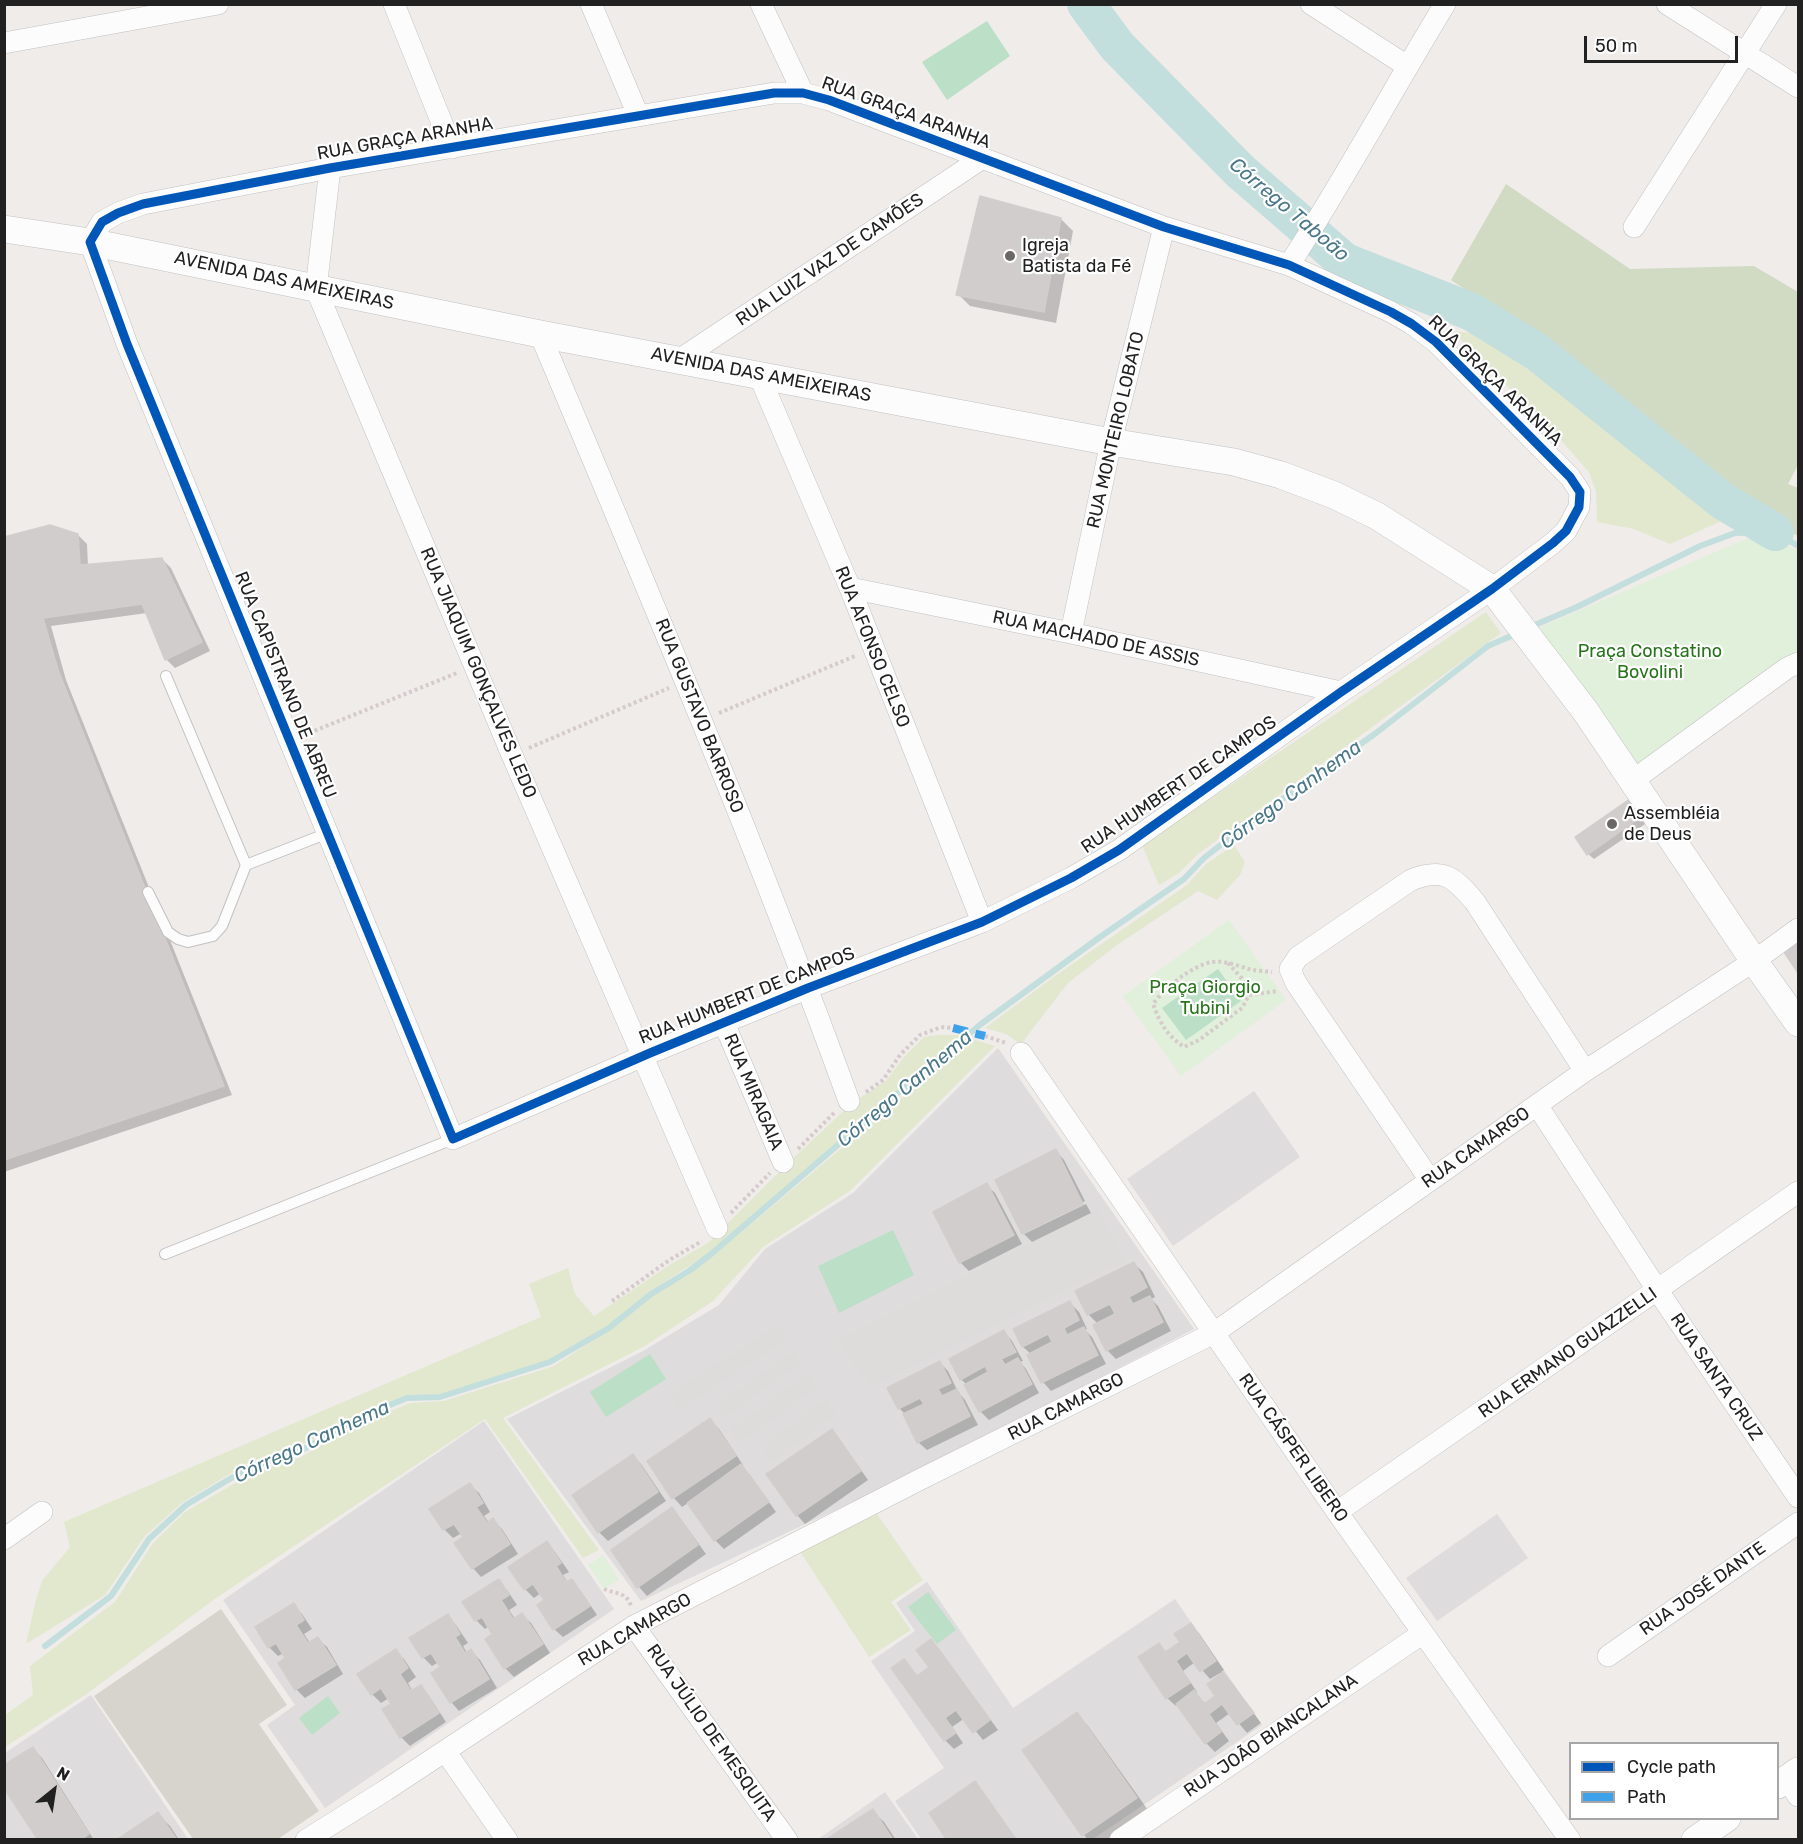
<!DOCTYPE html>
<meta charset="utf-8">
<style>
body{margin:0}
#map{position:relative;width:1803px;height:1844px;overflow:hidden;background:#efecea;font-family:Rubik,sans-serif}
canvas{display:block}
.frame{position:absolute;inset:0;border:6px solid #212121;pointer-events:none}
.legend{position:absolute;left:1569px;top:1742px;width:210px;height:78px;box-sizing:border-box;background:#fff;border:2px solid #a6a6a6;margin:0;padding:8px 10px;list-style:none;font-size:18px;color:#212121}
.legend li{display:flex;align-items:center;gap:12px;height:30px}
.legend b{width:30px;border:2px solid #a6a6a6}
.north{position:absolute;left:24px;top:1760px;width:60px;height:60px;-webkit-text-stroke:4px #fff;paint-order:stroke;rotate:30deg;font-size:16px;font-weight:700;line-height:24px;text-align:center;color:#212121}
.north::after{content:'';display:block;margin:auto;width:21px;height:27px;background:#212121;clip-path:polygon(50% 0,100% 100%,50% 72%,0 100%)}
.scale{position:absolute;left:1584px;top:36px;width:154px;height:27px;box-sizing:border-box;border:3px solid #212121;border-top:0;padding-left:8px;font-size:18px;line-height:21px;white-space:nowrap;color:#212121;-webkit-text-stroke:4px #fff;paint-order:stroke}
</style>
<div id="map">
<canvas width="1803" height="1844"></canvas>
<div class="frame"></div>
<ul class="legend">
<li><b style="height:8px;background:#0057b8"></b>Cycle path</li>
<li><b style="height:8px;background:#3ea2ea"></b>Path</li>
</ul>
<div class="north">N</div>
<div class="scale">50 m</div>
</div>
<script>
const ctx = document.querySelector('canvas').getContext('2d');
ctx.lineJoin = 'round';
function paint(path, color) {
  ctx.fillStyle = color;
  ctx.fill(path, 'evenodd');
}
function strokePath(path, color, width, dash) {
  ctx.strokeStyle = color;
  ctx.lineWidth = width;
  ctx.lineCap = dash ? 'butt' : 'round';
  ctx.setLineDash(dash || []);
  ctx.stroke(path);
}
function write(font, color, halo, rows, align = 'center') {
  ctx.font = font + ' Rubik,sans-serif';
  ctx.lineWidth = 4.5;
  ctx.setLineDash([]);
  ctx.textBaseline = 'middle';
  ctx.strokeStyle = halo;
  ctx.fillStyle = color;
  for (const [text, x, y, turn = 0] of rows) {
    ctx.save();
    ctx.translate(x, y);
    ctx.rotate((+turn || 0) * Math.PI / 180);
    ctx.textAlign = isNaN(turn) ? turn : align;
    if (halo) ctx.strokeText(text, 0, 0);
    ctx.fillText(text, 0, 0);
    ctx.restore();
  }
}
const residential = new Path2D(`
 M998 1048 1194 1329 921 1470 641 1601 507 1419 643 1351 719 1305 765 1249 853 1193Z
 M1254 1091 1300 1157 1173 1246 1127 1179Z
 M484 1421 614 1609 325 1808 267 1725 295 1705 223 1600Z
 M1497 1514 1528 1558 1437 1621 1406 1578Z
 M927 1582 1013 1708 1175 1599 1262 1725 1093 1839H921L895 1801 944 1768 871 1661 915 1631 896 1603Z
 M91 1695 188 1839 5 1840V1753Z
 M885 1792 918 1839 817 1840Z`);
const religious = new Path2D(`
 M1097 1211 1125 1261 872 1386 837 1341Z
 M778 1325 787 1339 680 1409 670 1395Z
 M793 1352 800 1363 724 1417 716 1406Z
 M809 1375 817 1387 739 1442 730 1429Z
 M826 1400 836 1414 773 1461 762 1448Z`);
const construction = new Path2D(`
 M221 1609 287 1705 259 1724 319 1811 278 1839H193L94 1696Z`);
const grass = new Path2D(`
 M1452 331 1472 333 1542 374 1591 409 1681 488 1724 520 1670 544 1634 529 1597 522 1596 492 1589 472 1551 429Z
 M1486 612 1501 633 1198 854 1179 873 1159 885 1142 845Z
 M1234 845 1245 862 1240 875 1217 900 1198 891 1117 945 1068 983 1021 1044 1006 1034 985 1028 1055 976 1187 885 1206 864Z
 M937 1035H963L708 1254 649 1292 608 1326 549 1360 441 1394 407 1395 359 1414 300 1446 248 1463 183 1502 144 1537 105 1595 26 1644 36 1600 42 1581 70 1547 64 1522 541 1317 529 1284 568 1268 575 1294 594 1316 671 1264 708 1243 785 1166 851 1104 886 1081 904 1057 924 1037Z
 M972 1039 995 1046 851 1190 763 1247 713 1301 645 1346 503 1418 599 1550 583 1558 485 1419 216 1598 88 1693 5 1747V1715L33 1695 30 1666 115 1602 153 1543 185 1512 251 1474 301 1457 362 1422 411 1403 444 1401 554 1366 610 1329 654 1294 690 1274 714 1255Z
 M877 1514 923 1580 891 1602 911 1630 869 1657 799 1550Z`);
const forest = new Path2D(`
 M1506 184 1630 269 1754 266 1798 292V465L1788 484 1798 488V536L1729 498 1710 473 1527 331 1451 280Z`);
const park = new Path2D(`
 M1746 539 1776 540 1798 551V649L1629 771 1536 629Z
 M1229 920 1286 1000 1181 1076 1123 996Z
 M603 1555 619 1580 604 1589 588 1565Z`);
const pitch = new Path2D(`
 M987 21 1010 56 947 100 922 62Z
 M1218 969 1241 1001 1186 1040 1162 1008Z
 M893 1230 914 1275 839 1313 818 1266Z
 M650 1354 666 1379 606 1417 590 1392Z
 M928 1592 956 1630 937 1644 908 1607Z
 M328 1696 340 1713 312 1735 299 1718Z`);
const shadow = new Path2D(`
 M1061 219 1073 231 1056 323 970 306 958 294Z
 M78 535 87 544 88 566 162 559 171 568 210 651 175 668 166 659 147 613 51 626 66 680 232 1095 4 1172V538Z
 M1636 796 1654 818 1594 859 1588 854Z
 M1056 1151 1064 1160 1085 1201 1024 1231V1234L1023 1233Z
 M986 1185 995 1193 1022 1244 969 1271 960 1262Z
 M1086 1204 1091 1213 1032 1242 1024 1234Z
 M1134 1264 1143 1272 1155 1297 1151 1299 1158 1306 1171 1331 1116 1359 1107 1350 1098 1324 1089 1315 1077 1292Z
 M1070 1303 1079 1312 1087 1329 1085 1330 1092 1337 1106 1364 1051 1391 1043 1382 1029 1355 1031 1354 1023 1347Z
 M1004 1332 1012 1341 1023 1361 1020 1362 1026 1369 1039 1393 989 1420 980 1411 967 1385 961 1379Z
 M940 1363 948 1371 958 1392 965 1400 978 1425 927 1450 918 1442 906 1415 899 1408Z
 M710 1420 719 1429 743 1465 741 1466 750 1475 776 1512 724 1549 715 1540 688 1503 682 1507 674 1498Z
 M832 1431 840 1440 868 1480 805 1524 797 1515Z
 M632 1456 641 1464 666 1501 608 1541 599 1532Z
 M470 1485 479 1493 490 1512 484 1516 489 1523 493 1520 502 1529 518 1554 481 1577 473 1568 465 1538 462 1533 453 1538 444 1529 431 1509Z
 M672 1509 680 1518 706 1554 647 1596 639 1587Z
 M547 1543 555 1552 569 1572 563 1575 568 1583 572 1581 580 1590 597 1615 563 1637 554 1629 546 1600 541 1593 534 1598 525 1589Z
 M498 1581 507 1590 517 1605 509 1610 515 1619 522 1615 531 1623 550 1653 514 1677 505 1668 495 1634 489 1626 485 1629 476 1620Z
 M293 1605 302 1614 312 1629 304 1634 310 1643 318 1639 327 1647 343 1674 305 1698 296 1689 287 1659 284 1653 278 1656 269 1647Z
 M448 1616 456 1625 468 1643 463 1646 467 1653 471 1651 480 1660 497 1688 459 1711 451 1702 442 1667 439 1662 432 1666 423 1657Z
 M1190 1624 1199 1633 1224 1670 1221 1672 1232 1683 1261 1723 1247 1733 1230 1713 1216 1723 1229 1741 1215 1752 1206 1743 1178 1705 1176 1706 1167 1698 1159 1645 1167 1653 1182 1643ZM1195 1662 1210 1679 1220 1673 1221 1675 1217 1696 1206 1704 1195 1693 1197 1692 1183 1671Z
 M931 1641 939 1649 998 1730 983 1740 965 1718 952 1727 963 1743 954 1749 945 1740 893 1669 904 1661 918 1677 931 1668Z
 M395 1651 404 1659 416 1677 408 1683 413 1692 421 1687 429 1696 446 1722 410 1746 401 1737 393 1704 389 1698 381 1703 372 1694Z
 M1077 1714 1088 1726 1148 1810 1106 1840H1088L1084 1835Z
 M33 1749 42 1758 94 1840H40Z
 M974 1783 983 1792 1017 1840H949Z
 M872 1811 884 1822 896 1840 829 1839Z
 M158 1814 170 1826 179 1840H119Z`);
const stream = new Path2D(`
 M1530 627 1577 607 1700 546 1735 533 1775 532 1798 546
 M45 1646 111 1596 149 1539 186 1505 248 1468 302 1450 360 1417 407 1398 440 1397 550 1362 609 1328 651 1294 689 1271 710 1255 917 1077 981 1024 1100 937 1184 879 1204 858 1246 825 1376 733 1488 646 1518 633`);
const river = new Path2D(`
 M1086 4 1117 46 1240 171 1345 262 1472 312 1537 352 1723 501 1775 532`);
const building = new Path2D(`
 M980 196 1061 218 1044 312 956 295Z
 M50 525 78 534 80 565 162 558 202 642 165 660 142 604 43 618 58 670 224 1086 4 1160V537Z
 M1637 794 1649 811 1587 855 1575 837Z
 M1798 943V973L1784 952Z
 M1056 1149 1083 1204 1022 1234 995 1180Z
 M987 1183 1014 1235 959 1263 933 1212Z
 M1134 1262 1147 1287 1129 1297 1133 1304 1150 1296 1163 1322 1106 1351 1093 1325 1115 1314 1110 1304 1087 1315 1075 1291Z
 M1070 1301 1079 1320 1064 1328 1067 1335 1084 1327 1098 1355 1041 1383 1027 1355 1052 1342 1048 1334 1022 1347 1013 1329Z
 M1004 1330 1016 1352 1001 1359 1005 1365 1018 1358 1032 1384 979 1412 964 1385 988 1372 985 1366 960 1380 949 1359Z
 M940 1361 951 1383 938 1389 942 1396 957 1389 970 1416 917 1443 903 1414 924 1404 920 1398 898 1409 887 1388Z
 M710 1418 736 1456 672 1499 647 1461Z
 M832 1429 861 1471 796 1516 766 1474Z
 M633 1454 658 1492 598 1533 572 1495Z
 M741 1464 769 1502 714 1541 687 1503Z
 M470 1483 483 1503 476 1507 487 1523 493 1518 510 1544 472 1569 454 1543 463 1537 454 1524 443 1530 429 1509Z
 M672 1507 698 1545 637 1588 611 1550Z
 M547 1541 561 1563 556 1566 566 1582 572 1579 590 1606 553 1630 537 1605 544 1600 533 1584 524 1590 508 1567Z
 M499 1579 509 1595 501 1600 513 1619 522 1613 543 1644 504 1669 485 1639 492 1634 482 1617 475 1621 462 1602Z
 M294 1603 304 1620 296 1625 308 1643 318 1637 336 1665 295 1690 278 1663 285 1658 276 1643 268 1648 255 1627Z
 M448 1614 460 1634 455 1637 465 1653 471 1649 489 1679 450 1703 431 1673 440 1667 431 1653 422 1658 409 1638Z
 M1191 1623 1216 1661 1200 1672 1187 1653 1176 1661 1190 1683 1166 1699 1138 1657 1159 1643 1165 1652 1180 1642 1174 1634Z
 M931 1639 990 1720 973 1733 956 1710 945 1718 956 1733 944 1741 891 1668 904 1659 917 1676 929 1667 916 1650Z
 M396 1649 408 1668 400 1674 411 1691 421 1685 439 1713 400 1738 382 1709 391 1704 381 1688 371 1695 357 1674Z
 M1223 1672 1254 1713 1237 1725 1222 1704 1209 1714 1221 1732 1205 1744 1176 1704 1194 1690 1204 1704 1215 1696 1207 1684Z
 M1077 1712 1137 1798 1082 1836 1022 1750Z
 M33 1747 89 1834 81 1840H38L4 1788V1765Z
 M975 1781 1016 1840H947L929 1813Z
 M873 1809 893 1840H827V1839Z
 M158 1812 177 1840H116Z`);
const path = new Path2D(`
 M719 713 855 656
 M309 733 457 673
 M529 748 669 688
 M1228 963 1245 982 1249 995 1242 1008 1199 1040 1184 1047C1166 1034 1161 1025 1153 1004 1163 989 1193 965 1212 962 1226 960 1240 967 1253 970 1259 971 1266 971 1272 972
 M1249 995 1278 991
 M985 1036 1006 1043
 M866 1092 883 1080 900 1055 920 1035 941 1027 953 1028
 M798 1149 835 1112
 M731 1213 770 1173
 M612 1301 671 1259 702 1241
 M604 1589C615 1594 628 1592 631 1607`);
const service = new Path2D(`
 M166 676 246 865
 M148 892 168 932 178 939 188 942 213 936 222 926 246 865 328 833
 M165 1254 453 1139`);
const minor = new Path2D(`
 M394 4 452 148
 M591 4 638 115
 M761 4 803 93
 M1311 4 1407 66
 M1667 4 1798 87
 M4 43 218 4
 M774 93H803L829 100 1164 227 1289 265 1391 312 1412 324 1436 342 1570 477 1580 492 1579 507 1566 531 1553 543 1492 589 1341 692 1119 850 1071 878 982 922 808 988 650 1053 453 1139 127 344 90 242 102 222 118 213 143 204 330 168Z
 M330 168 316 289 512 755 717 1228
 M1634 227 1776 4
 M1289 265C1344 180 1392 91 1445 4
 M540 334C647 588 755 842 849 1101
 M679 360 981 159
 M759 375 850 588 982 922
 M850 588 1071 633 1341 692
 M1071 633 1111 442 1164 227
 M1632 781 1787 668 1798 663
 M724 1023 783 1162
 M1021 1053 1337 1512 1570 1840
 M1537 1105 1658 1291 1798 1497
 M1430 1180 1296 983 1290 969 1298 957 1411 880C1443 867 1454 877 1475 902L1585 1071
 M1337 1512 1798 1192
 M4 1539 42 1512
 M634 1626 787 1840
 M1608 1656 1798 1523
 M445 1751 507 1840
 M1787 1779 1798 1796
 M306 1840 386 1790 634 1626 919 1480 1214 1333 1585 1071 1754 961 1798 929
 M1120 1840 1423 1633`);
const tertiary = new Path2D(`
 M4 229 90 242 540 334 1111 442 1234 462 1281 475 1334 495 1377 516 1492 589 1586 712 1754 961 1798 1023
 M1778 1785 1798 1771
 M1695 1840 1727 1818`);
const quiet = new Path2D(`
 M953 1028 985 1036`);
const cycleway = new Path2D(`
 M774 93H803L829 100 1164 227 1289 265 1391 312 1412 324 1436 342 1570 477 1580 492 1579 507 1566 531 1553 543 1492 589 1341 692 1119 850 1071 878 982 922 808 988 650 1053 453 1139 127 344 90 242 102 222 118 213 143 204 330 168Z`);
const markers = [
 [1010,256,6,"#696867"],
 [1612,824,6,"#696867"]
];
const streetNames = [
 ["RUA GRAÇA ARANHA",906,113,20],
 ["RUA GRAÇA ARANHA",405,139,-10],
 ["RUA LUIZ VAZ DE CAMÕES",830,260,-34],
 ["AVENIDA DAS AMEIXEIRAS",284,281,12],
 ["AVENIDA DAS AMEIXEIRAS",761,375,11],
 ["RUA GRAÇA ARANHA",1495,381,44],
 ["RUA MONTEIRO LOBATO",1116,430,-77],
 ["RUA MACHADO DE ASSIS",1096,639,12],
 ["RUA AFONSO CELSO",872,647,68],
 ["RUA JIAQUIM GONÇALVES LEDO",478,673,67],
 ["RUA CAPISTRANO DE ABREU",285,685,68],
 ["RUA GUSTAVO BARROSO",699,716,68],
 ["RUA HUMBERT DE CAMPOS",1179,785,-34],
 ["RUA HUMBERT DE CAMPOS",747,996,-22],
 ["RUA MIRAGAIA",753,1092,67],
 ["RUA CAMARGO",1476,1148,-35],
 ["RUA ERMANO GUAZZELLI",1568,1353,-35],
 ["RUA SANTA CRUZ",1716,1377,56],
 ["RUA CAMARGO",1066,1407,-27],
 ["RUA CÁSPER LIBERO",1293,1448,55],
 ["RUA JOSÉ DANTE",1703,1589,-35],
 ["RUA CAMARGO",635,1630,-30],
 ["RUA JÚLIO DE MESQUITA",711,1733,55],
 ["RUA JOÃO BIANCALANA",1271,1736,-34]
];
const poiNames = [
 ["Igreja",1022,246],
 ["Batista da Fé",1022,267],
 ["Assembléia",1624,814],
 ["de Deus",1624,835]
];
const parkNames = [
 ["Praça Constatino",1650,652],
 ["Bovolini",1650,673],
 ["Praça Giorgio",1205,988],
 ["Tubini",1205,1009]
];
const waterNames = [
 ["Córrego Taboão",1289,210,40],
 ["Córrego Canhema",1291,795,-36],
 ["Córrego Canhema",905,1089,-40],
 ["Córrego Canhema",312,1442,-25]
];
paint(residential, '#dedcdc');
paint(religious, '#dddcdb');
paint(construction, '#d7d4cd');
paint(grass, '#e2e8cd');
paint(forest, '#d1dac3');
paint(park, '#e0f0da');
paint(pitch, '#bbdfc7');
paint(shadow, '#0003');
strokePath(stream, '#c2dedd', 6);
strokePath(river, '#c2dedd', 38);
paint(building, '#d0cdcc');
strokePath(building, '#d2cecc', 1.5);
strokePath(service, '#c2c1c0', 12);
strokePath(minor, '#c2c1c0', 22);
strokePath(tertiary, '#c2c1c0', 28);
strokePath(path, '#d6cacb', 4, [3, 3]);
strokePath(service, '#fdfcfc', 10);
strokePath(minor, '#fdfcfc', 21);
strokePath(tertiary, '#fdfcfc', 27);
strokePath(quiet, '#3ea2ea', 8, [15, 8]);
strokePath(cycleway, '#0057b8', 9);
for (const [x, y, r, color] of markers) {
  const dot = new Path2D();
  dot.arc(x, y, r, 0, 2 * Math.PI);
  ctx.fillStyle = color;
  ctx.fill(dot);
  strokePath(dot, '#fff', 2);
}
write('18px', '#212121', '#fff', streetNames);
write('18px', '#212121', '#fff', poiNames, 'left');
write('18px', '#27751a', '#fff', parkNames);
write('italic 20px', '#4a7889', '#fff', waterNames);
</script>
